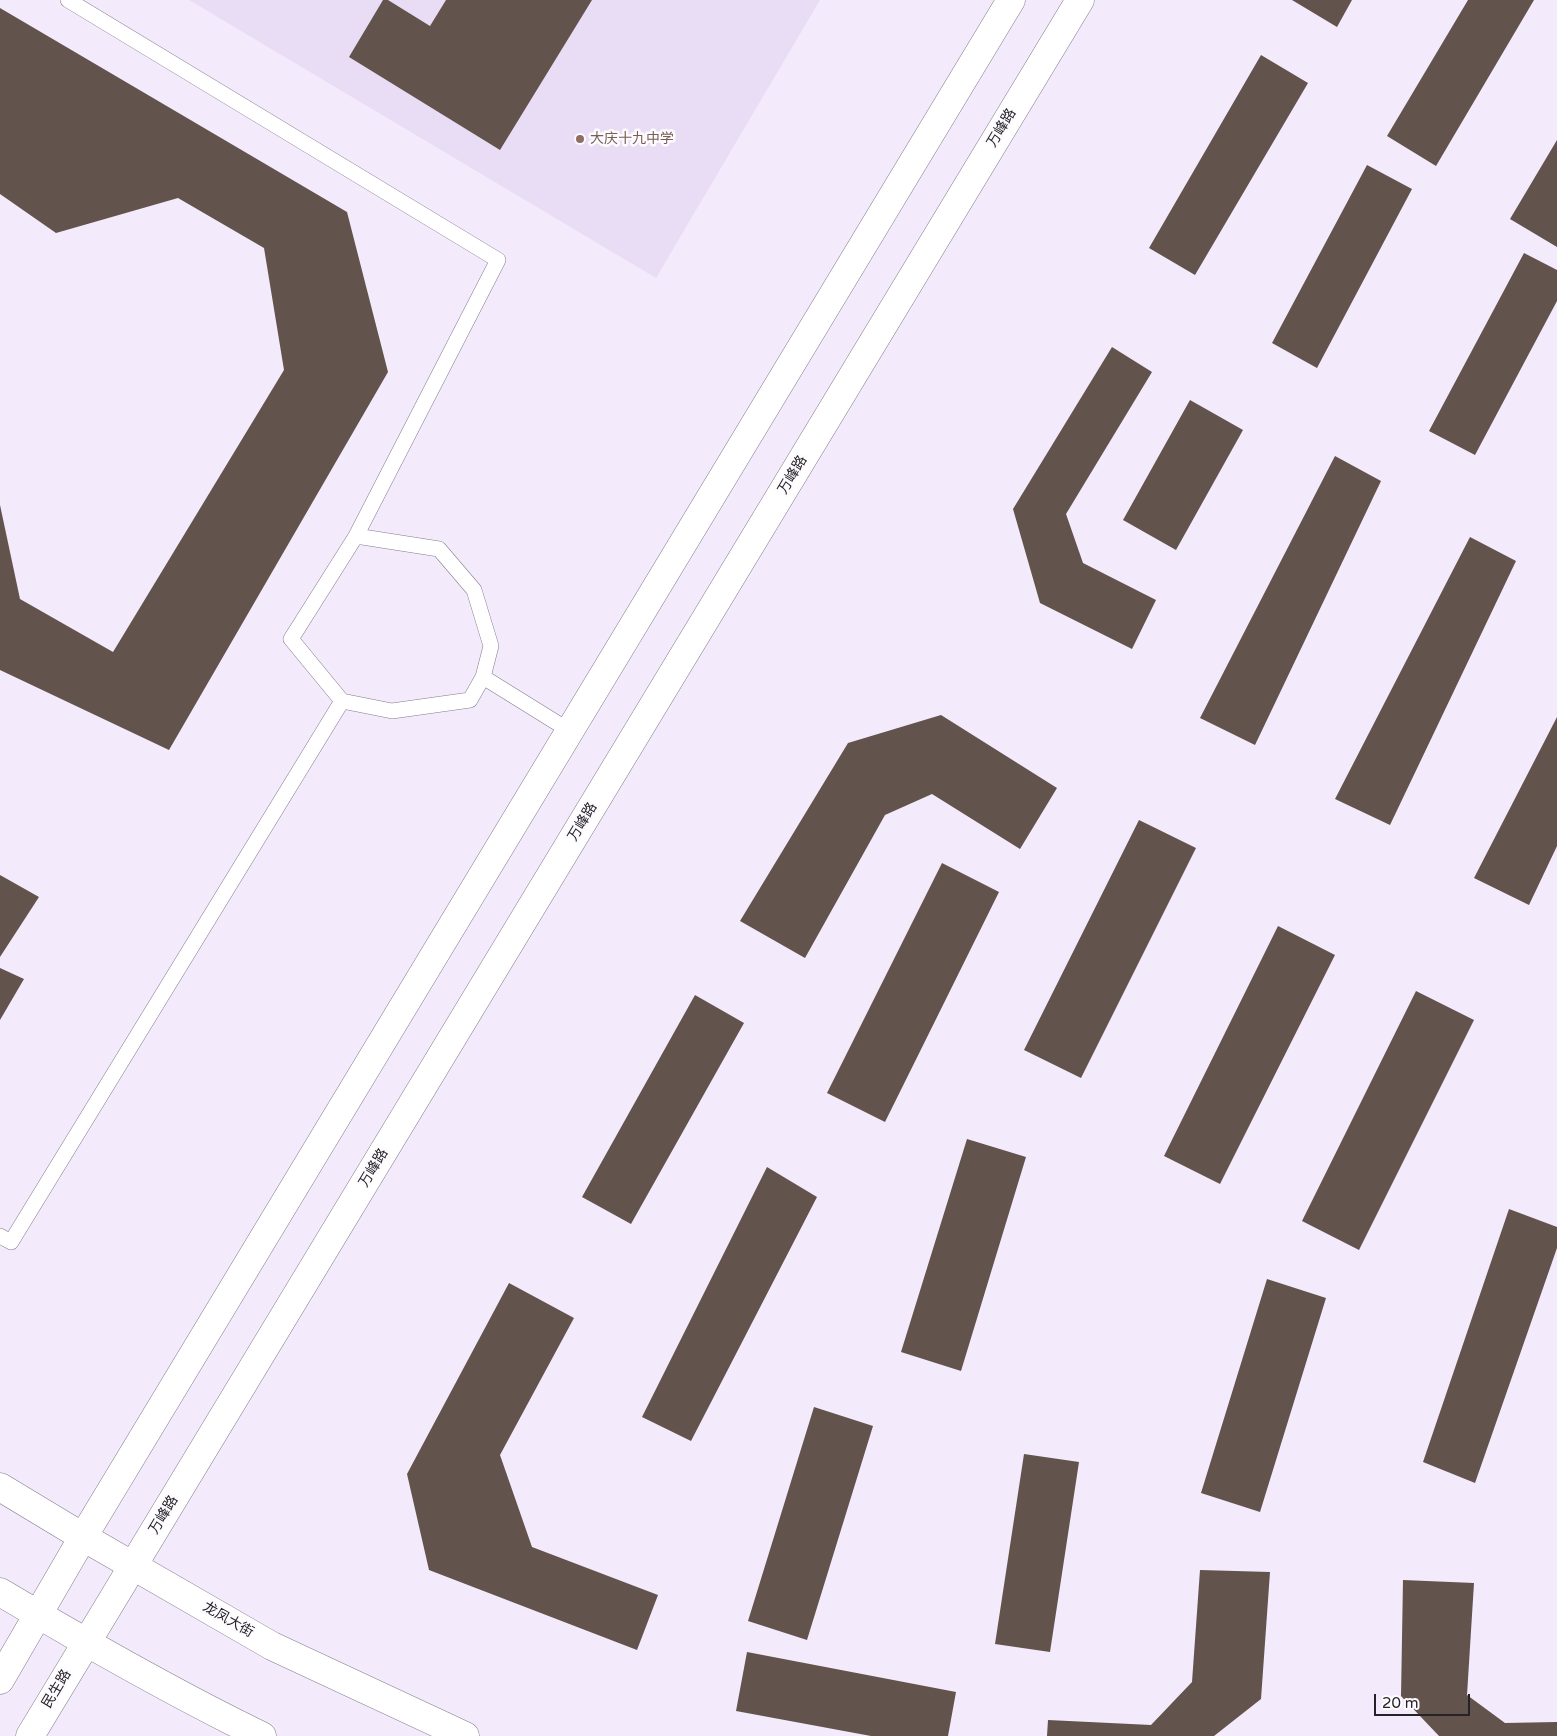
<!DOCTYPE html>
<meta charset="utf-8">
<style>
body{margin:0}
#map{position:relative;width:1557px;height:1736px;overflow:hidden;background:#f3eafb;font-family:"Varela Round",sans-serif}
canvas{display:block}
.scale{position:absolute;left:1374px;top:1694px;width:96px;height:22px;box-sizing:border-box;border:2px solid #252228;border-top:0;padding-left:6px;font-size:15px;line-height:18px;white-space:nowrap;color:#252228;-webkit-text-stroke:4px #fdfbfe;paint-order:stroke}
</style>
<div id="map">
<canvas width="1557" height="1736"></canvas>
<div class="scale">20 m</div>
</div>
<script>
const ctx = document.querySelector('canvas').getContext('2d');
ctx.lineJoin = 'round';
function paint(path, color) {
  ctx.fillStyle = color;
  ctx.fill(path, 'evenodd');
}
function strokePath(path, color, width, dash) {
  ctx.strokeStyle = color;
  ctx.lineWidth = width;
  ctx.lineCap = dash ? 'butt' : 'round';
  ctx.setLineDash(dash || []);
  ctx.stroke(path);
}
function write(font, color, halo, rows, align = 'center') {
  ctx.font = font + ' "Varela Round","Noto Sans SC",sans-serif';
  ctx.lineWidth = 5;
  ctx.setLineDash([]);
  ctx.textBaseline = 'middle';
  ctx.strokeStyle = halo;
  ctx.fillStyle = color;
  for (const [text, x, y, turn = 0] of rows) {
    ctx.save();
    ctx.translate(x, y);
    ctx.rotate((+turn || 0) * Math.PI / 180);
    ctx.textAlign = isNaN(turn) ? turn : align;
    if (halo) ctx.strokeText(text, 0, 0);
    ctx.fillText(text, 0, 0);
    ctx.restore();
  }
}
const built = new Path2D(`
 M189 0H820L656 278Z`);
const building = new Path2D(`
 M383 0H388L430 26 446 0H592L500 150 349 57Z
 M1292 0H1352L1337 27Z
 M1468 0H1534L1436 166 1387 136Z
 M0 8 347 212 388 372 169 750 0 670V505L20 599 113 652 284 370 264 248 178 198 56 233 0 194Z
 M1261 55 1308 83 1195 275 1149 248Z
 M1557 140V247L1510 219Z
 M1367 165 1412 189 1317 368 1272 343Z
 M1524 253 1557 270V301L1475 455 1429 431Z
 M1112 347 1152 372 1066 514 1083 563 1156 600 1132 649 1040 603 1013 509Z
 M1190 400 1243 430 1176 550 1123 520Z
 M1335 456 1381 481 1255 745 1200 718Z
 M1470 537 1516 561 1390 825 1335 799Z
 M941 715 1057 788 1020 849 932 794 885 815 805 958 740 921 848 743Z
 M1557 717V846L1529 905 1474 878Z
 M1139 820 1196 848 1081 1078 1024 1050Z
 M942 863 999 892 885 1122 827 1093Z
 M0 875 39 897 0 957Z
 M1278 926 1335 955 1220 1184 1164 1156Z
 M0 968 24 979 0 1020Z
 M1416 991 1474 1020 1359 1250 1302 1221Z
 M695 995 744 1023 631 1224 582 1197Z
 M967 1139 1026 1157 961 1371 901 1352Z
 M767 1167 817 1197 691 1441 642 1417Z
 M1509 1209 1557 1227V1248L1475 1483 1423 1462Z
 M1267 1279 1326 1298 1260 1512 1201 1493Z
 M509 1283 574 1318 500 1455 532 1547 658 1595 637 1650 429 1570 407 1474Z
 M814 1407 873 1426 807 1640 748 1621Z
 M1024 1454 1079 1462 1050 1652 995 1644Z
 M1200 1570 1270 1572 1261 1699 1214 1736H1047L1048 1720 1151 1725 1192 1682Z
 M1403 1580 1474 1583 1467 1695 1505 1723 1557 1722V1736H1439L1401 1696Z
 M747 1652 956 1692 948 1736H871L736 1711Z`);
const lane = new Path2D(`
 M483 677 570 731
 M342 701 291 639 356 536
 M0 1236 11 1242 342 701 392 711 470 700 483 677 491 646 474 590 439 549 356 536 498 260 68 0`);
const secondary = new Path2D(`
 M0 1680 83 1537 1011 0
 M30 1736 1080 0`);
const primary = new Path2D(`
 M0 1487 83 1537 272 1646 465 1736
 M0 1592C86 1643 173 1693 262 1736`);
const markers = [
 [580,139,5,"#8d6e63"]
];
const streetNames = [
 ["万峰路",1002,128,-59],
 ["万峰路",793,475,-59],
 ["万峰路",583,822,-59],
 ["万峰路",374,1168,-59],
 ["万峰路",164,1515,-59],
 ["龙凤大街",228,1620,30],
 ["民生路",57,1689,-59]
];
const educationNames = [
 ["大庆十九中学",590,139]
];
paint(built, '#e9ddf5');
paint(building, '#63534d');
strokePath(lane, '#847c8b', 16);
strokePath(secondary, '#847c8b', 29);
strokePath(primary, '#847c8b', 29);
strokePath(lane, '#fff', 15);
strokePath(secondary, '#fff', 28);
strokePath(primary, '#fff', 28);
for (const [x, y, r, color] of markers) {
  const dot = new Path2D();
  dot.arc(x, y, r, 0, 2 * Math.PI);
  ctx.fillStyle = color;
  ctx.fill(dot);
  strokePath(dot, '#fdfbfe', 2);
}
write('14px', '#252228', '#fdfbfe', streetNames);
write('14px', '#785e54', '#fdfbfe', educationNames, 'left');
</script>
